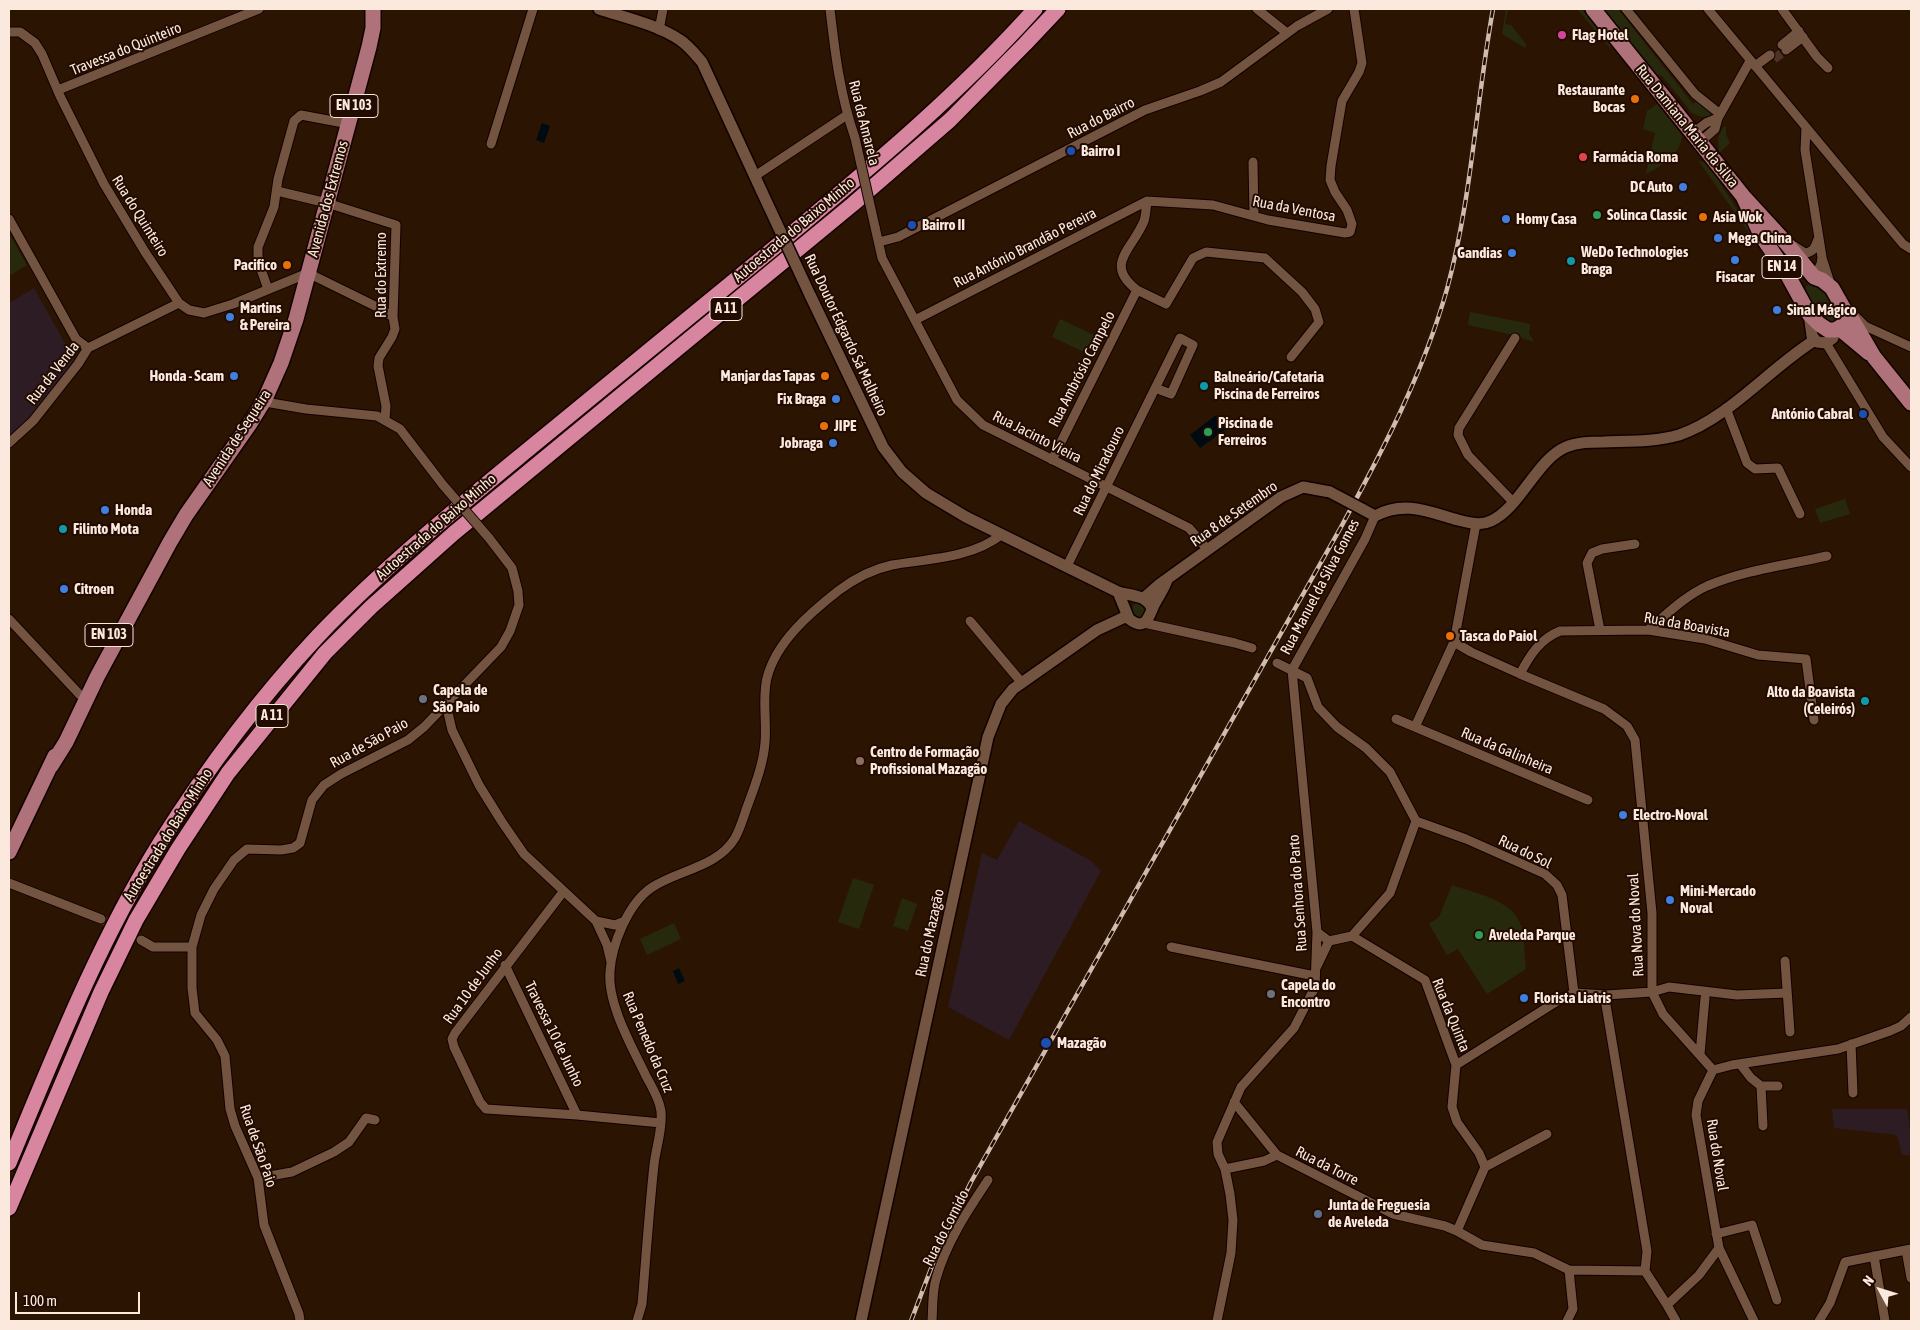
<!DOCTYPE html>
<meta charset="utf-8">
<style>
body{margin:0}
#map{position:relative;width:1920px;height:1330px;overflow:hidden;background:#2c1403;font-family:"Asap Condensed",sans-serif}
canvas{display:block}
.frame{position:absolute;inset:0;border:10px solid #fbe9de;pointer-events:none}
.north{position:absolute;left:1855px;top:1265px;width:50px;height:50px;-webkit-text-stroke:4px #220b00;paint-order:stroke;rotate:309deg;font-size:14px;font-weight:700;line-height:20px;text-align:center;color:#fbe9de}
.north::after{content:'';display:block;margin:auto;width:18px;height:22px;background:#fbe9de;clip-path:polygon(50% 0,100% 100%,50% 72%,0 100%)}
.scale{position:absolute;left:15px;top:1292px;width:125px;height:22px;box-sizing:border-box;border:2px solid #fbe9de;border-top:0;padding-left:6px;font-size:15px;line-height:18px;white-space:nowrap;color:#fbe9de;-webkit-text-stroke:4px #220b00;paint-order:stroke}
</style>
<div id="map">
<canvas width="1920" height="1330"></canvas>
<div class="frame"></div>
<div class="north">N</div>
<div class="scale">100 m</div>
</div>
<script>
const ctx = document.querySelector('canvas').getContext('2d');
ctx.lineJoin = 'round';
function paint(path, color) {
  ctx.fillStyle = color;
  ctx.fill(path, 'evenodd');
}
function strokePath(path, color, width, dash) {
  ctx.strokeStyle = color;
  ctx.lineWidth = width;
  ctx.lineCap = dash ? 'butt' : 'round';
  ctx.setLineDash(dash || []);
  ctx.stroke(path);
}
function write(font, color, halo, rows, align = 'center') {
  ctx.font = font + ' "Asap Condensed",sans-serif';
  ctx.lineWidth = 4;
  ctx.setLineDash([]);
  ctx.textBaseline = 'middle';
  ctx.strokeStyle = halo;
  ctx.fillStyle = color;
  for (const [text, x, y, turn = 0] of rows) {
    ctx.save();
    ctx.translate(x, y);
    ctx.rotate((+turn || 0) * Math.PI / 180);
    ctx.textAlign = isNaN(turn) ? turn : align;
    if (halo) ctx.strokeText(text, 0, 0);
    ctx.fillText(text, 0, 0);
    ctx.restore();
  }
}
const industrial = new Path2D(`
 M34 288 75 361 29 419 9 436V303Z
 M1019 821 1091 861 1101 871 1009 1040 948 1007 982 853 997 860Z
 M1832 1109H1907L1911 1137V1155H1902L1897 1135 1834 1128Z`);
const green = new Path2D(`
 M1506 9H1508L1505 24 1511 25 1526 44 1525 48 1502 34Z
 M1577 9H1582L1611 45 1610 48Z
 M1603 9H1618L1693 104 1697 101 1711 112 1710 115C1702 119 1695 115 1688 110L1689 109 1662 76 1655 74Z
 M1657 104 1682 135C1681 155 1662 166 1646 174L1655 133 1643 129 1647 111Z
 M1723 127H1726V135L1730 143 1719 153 1718 138Z
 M1698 160 1705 163 1715 175 1786 286Z
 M9 233 27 265 9 276Z
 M1810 282 1817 283 1836 304 1839 321 1831 324C1820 316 1803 302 1806 287Z
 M1470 312 1530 324 1529 333 1534 342 1509 334 1468 325Z
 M1060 319 1094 335 1086 353 1052 337Z
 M1845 499 1850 514 1820 523 1815 509Z
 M1132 610a7 7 0 1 1 14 0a7 7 0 1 1-14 0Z
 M853 878 874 885 859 929 838 922Z
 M1452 885C1474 893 1514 900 1521 926 1525 939 1524 955 1526 969L1487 994 1458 949 1447 955 1429 924 1439 917Z
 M902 898 917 904 908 931 893 926Z
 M674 923 681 939 647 955 640 939Z`);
const water = new Path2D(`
 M542 123 550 126 544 143 536 140Z
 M1216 415 1226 429 1200 448 1190 435Z
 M679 968 685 981 678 984 673 971Z`);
const minorTunnel = new Path2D(`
 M1774 59 1786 50
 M101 919 141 940`);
const minor = new Path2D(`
 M830 9C835 53 840 95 855 138
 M1257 9 1287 33
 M1626 9 1695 94 1720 114
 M1708 9 1903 244 1911 249
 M1782 9 1817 57 1828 68
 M659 30 663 9
 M9 32H20L35 43 42 54 60 96 104 184 145 252 179 303 189 310 204 313 233 304 308 273 375 306 393 317
 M1782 45 1799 31
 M1786 50 1803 37
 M1755 66 1770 55
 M58 90 259 9
 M1806 127 1805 150 1822 257 1821 264 1815 277
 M1693 133 1706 123 1718 118
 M1700 142 1715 129 1718 118 1750 61
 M491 144 533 9
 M1253 162 1254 215
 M755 176 847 115
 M277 191 327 203 396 225 393 317 395 329 392 337 379 358 378 366 386 406 385 420
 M1147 201 1213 205 1268 220 1345 233 1350 232 1352 224 1347 210 1335 192 1330 180 1331 166 1342 101 1359 72 1362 63 1354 9
 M9 219 76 339 88 348
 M875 227 882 258 957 400 983 425 1189 528 1208 550
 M879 242 898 237 1145 110 1200 91 1221 82 1297 26 1328 9
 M1794 246 1805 253C1814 252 1815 247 1818 239
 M1822 258 1831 286
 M268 289 258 261V247L274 207 278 179 294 121 301 115 349 124
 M1137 290C1103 264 1133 249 1144 221 1146 215 1146 208 1147 201
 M1856 317 1865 326 1911 347
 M915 320 1147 201
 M1826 343 1883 437 1911 467
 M265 399 271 403 306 409 377 416 400 429 443 485
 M1726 408 1747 463 1755 469 1778 468 1800 514
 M9 443 33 421 78 364 88 348 179 303
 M1052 460 1137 290 1166 304 1193 258 1206 252 1265 258 1302 292 1315 309 1319 322 1291 357
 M1513 502 1468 455 1458 435 1459 428 1515 338
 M1067 566C1104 490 1142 414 1180 338L1193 345 1171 394 1155 388
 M9 619 80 695
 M970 621 1022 683
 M1144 623 1235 643 1252 648
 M1600 630 1587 563 1592 553 1602 549 1635 544
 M1648 630C1666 615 1685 596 1707 586 1745 570 1787 565 1827 556
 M1454 642 1471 652 1520 674 1604 709 1627 726 1635 740 1652 913V992L1663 1014 1713 1070
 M1277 663 1307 678 1318 707 1337 727 1366 748 1390 772 1416 821 1390 893 1352 936 1329 941 1317 932
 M1292 670 1365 539 1375 516
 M1520 674C1530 655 1540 639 1560 631L1648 630 1705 639 1758 655 1806 659 1814 720
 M446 704 452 730 479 785 502 822 524 854 596 921 607 945 611 962
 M1396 719 1588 800
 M1415 727 1454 642 1476 524
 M1416 821 1466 839 1545 874 1557 885 1562 895 1574 993 1559 1000 1456 1065
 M9 883 101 919
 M563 892 455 1033 452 1039 454 1047 480 1102 486 1109 577 1115 661 1123
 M596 921 615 925 625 921
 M1352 936 1425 980 1456 1065 1452 1107 1457 1122 1479 1153 1485 1167 1457 1231
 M141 940 153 947H192
 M1171 947 1315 976
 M1785 961 1790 1032
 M505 965 577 1115
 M1317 966 1329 941
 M1574 993 1606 995 1652 992 1669 987 1737 995 1787 993
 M1606 995V1005L1647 1251 1645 1271
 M1851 1044 1853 1093
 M1700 1054 1705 998
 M1740 1064 1751 1078 1761 1086 1763 1126
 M1713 1070 1732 1065 1838 1049 1890 1031 1901 1026 1911 1017
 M1761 1086H1778
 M1234 1102 1277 1155 1393 1214 1445 1226 1457 1231 1482 1245 1534 1253 1569 1270 1645 1271
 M1485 1167 1547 1134
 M1225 1169 1264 1161 1277 1155
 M258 1178 292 1172 334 1152 349 1142 366 1118 375 1120
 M1716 1234 1752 1225 1777 1300
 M1719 1248 1754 1321
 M1906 1250 1911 1278
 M1874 1256 1885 1321
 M1645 1271 1667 1305 1699 1275 1719 1248 1696 1115 1698 1101 1713 1070
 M1667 1305 1676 1321
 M300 1321 299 1314 264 1225 258 1178 235 1126 230 1109 225 1056 217 1040 195 1013 192 988V947L201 915 214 889 234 860 247 849 281 850 293 848 300 843 312 800 324 785 341 774 408 740 424 727 501 647 510 631 519 605 518 591 512 568 489 538
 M637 1321 642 1304C646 1258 649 1211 654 1165 656 1147 663 1128 661 1111 659 1097 651 1086 645 1074 631 1045 607 1003 610 971 612 944 628 904 651 888 677 870 717 868 735 838 740 829 743 819 746 810 754 788 763 766 765 743 767 722 762 698 767 678 776 642 810 613 838 591 854 579 873 569 892 565 927 559 972 558 1001 535
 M932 1321C933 1308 932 1292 936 1279 946 1243 968 1210 988 1180
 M1217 1321 1231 1253 1233 1220 1230 1194 1225 1169 1218 1154 1217 1142 1241 1087 1294 1028 1315 987 1317 932 1292 670
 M1567 1321 1573 1309 1569 1270
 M1819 1321 1830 1303 1845 1262 1911 1249`);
const tertiary = new Path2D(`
 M599 9C624 17 658 25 680 40 688 45 695 54 702 62L762 192
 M810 295 883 447 902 472 926 493 966 517 1118 592C1132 596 1147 595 1152 609
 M1809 314 1812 336 1817 342 1826 343 1833 338 1835 330
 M1362 509 1375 516C1404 500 1429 512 1458 520 1470 523 1480 526 1491 521 1520 508 1537 459 1566 447 1578 442 1591 442 1603 442 1628 441 1655 442 1679 435 1728 419 1771 367 1815 340
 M1118 592 1129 619C1146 632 1149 616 1154 605 1158 597 1164 589 1167 580
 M1144 598 1160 584 1281 497 1303 487 1330 492
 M861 1321 988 737 1001 704 1013 689 1097 630 1127 616`);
const primary = new Path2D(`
 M1593 9 1743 196 1787 244 1814 277 1822 280 1832 288 1845 311 1846 318 1842 326 1835 330H1828L1819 324 1809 314 1786 272 1761 235 1743 196
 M1846 314 1853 321 1874 357 1911 403
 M1839 328 1869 353
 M51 766 66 742 97 677 170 542 186 515 249 425 265 399 281 363 296 319 369 47 373 28V9
 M9 852 55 756`);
const motorway = new Path2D(`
 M9 1163C54 1055 98 943 160 843 206 770 259 699 318 636 383 568 457 508 530 448 613 380 697 311 780 243 869 169 958 95 1035 9
 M9 1208 101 992 136 920 178 849 228 773 325 653 371 607 454 533 853 204 950 120 1025 44 1058 9`);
const rail = new Path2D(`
 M911 1321 940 1245 971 1182 1341 527C1383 450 1423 374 1447 289 1472 197 1476 102 1493 9`);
const minorBridge = new Path2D(`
 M855 138 875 227
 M443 485 489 538`);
const tertiaryBridge = new Path2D(`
 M762 192 810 295
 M1330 492 1362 509`);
const markers = [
 [1562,35,5,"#d1479c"],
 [1635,99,5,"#e8710a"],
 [1071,151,5,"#1a4fb4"],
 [1583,157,5,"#e0444e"],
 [1683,187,5,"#3f7fe0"],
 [1597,215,5,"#2e9e5b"],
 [1703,217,5,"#e8710a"],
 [1506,219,5,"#3f7fe0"],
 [912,225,5,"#1a4fb4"],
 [1718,238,5,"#3f7fe0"],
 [1512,253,5,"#3f7fe0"],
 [1735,260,5,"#3f7fe0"],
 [1571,261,5,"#0f9aa8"],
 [287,265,5,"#e8710a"],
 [1777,310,5,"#3f7fe0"],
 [230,317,5,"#3f7fe0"],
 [234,376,5,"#3f7fe0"],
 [825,376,5,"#e8710a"],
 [1204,386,5,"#0f9aa8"],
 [836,399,5,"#3f7fe0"],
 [1863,414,5,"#1a4fb4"],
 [824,426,5,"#e8710a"],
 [1208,432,5,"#2e9e5b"],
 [833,443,5,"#3f7fe0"],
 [105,510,5,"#3f7fe0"],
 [63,529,5,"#0f9aa8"],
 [64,589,5,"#3f7fe0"],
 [1450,636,5,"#e8710a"],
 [423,699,5,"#6b7280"],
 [1865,701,5,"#0f9aa8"],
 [860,761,5,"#8d6e63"],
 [1623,815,5,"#3f7fe0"],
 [1670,900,5,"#3f7fe0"],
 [1479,935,5,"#2e9e5b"],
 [1271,994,5,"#6b7280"],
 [1524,998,5,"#3f7fe0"],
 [1046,1043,6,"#1a4fb4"],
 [1318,1214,5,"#5c6f8a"]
];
const shields = [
 [354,106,48],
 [1782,267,40],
 [726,309,32],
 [109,635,48],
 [272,716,32]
];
const shieldNames = [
 ["EN 103",354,106],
 ["EN 14",1782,267],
 ["A 11",726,309],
 ["EN 103",109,635],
 ["A 11",272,716]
];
const poiNames = [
 ["Flag Hotel",1572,35],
 ["Restaurante",1625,90,"right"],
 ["Bocas",1625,107,"right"],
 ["Bairro I",1081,151],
 ["Farmácia Roma",1593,157],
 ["DC Auto",1673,187,"right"],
 ["Solinca Classic",1607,215],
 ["Asia Wok",1713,217],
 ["Homy Casa",1516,219],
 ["Bairro II",922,225],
 ["Mega China",1728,238],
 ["WeDo Technologies",1581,252],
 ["Braga",1581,269],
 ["Gandias",1502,253,"right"],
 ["Pacifico",277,265,"right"],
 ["Fisacar",1735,277,"center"],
 ["Martins",240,308],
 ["& Pereira",240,325],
 ["Sinal Mágico",1787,310],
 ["Honda - Scam",224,376,"right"],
 ["Manjar das Tapas",815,376,"right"],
 ["Balneário/Cafetaria",1214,377],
 ["Piscina de Ferreiros",1214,394],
 ["Fix Braga",826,399,"right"],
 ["António Cabral",1853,414,"right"],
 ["Piscina de",1218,423],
 ["Ferreiros",1218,440],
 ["JIPE",834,426],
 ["Jobraga",823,443,"right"],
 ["Honda",115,510],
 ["Filinto Mota",73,529],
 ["Citroen",74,589],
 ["Tasca do Paiol",1460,636],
 ["Capela de",433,690],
 ["São Paio",433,707],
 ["Alto da Boavista",1855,692,"right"],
 ["(Celeirós)",1855,709,"right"],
 ["Centro de Formação",870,752],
 ["Profissional Mazagão",870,769],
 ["Electro-Noval",1633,815],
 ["Mini-Mercado",1680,891],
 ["Noval",1680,908],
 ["Aveleda Parque",1489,935],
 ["Capela do",1281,985],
 ["Encontro",1281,1002],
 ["Florista Liatris",1534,998],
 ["Mazagão",1057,1043],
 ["Junta de Freguesia",1328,1205],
 ["de Aveleda",1328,1222]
];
const streetNames = [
 ["Travessa do Quinteiro",126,49,-22],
 ["Rua do Bairro",1101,118,-27],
 ["Rua da Amarela",864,123,76],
 ["Rua Damiana Maria da Silva",1687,126,51],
 ["Avenida dos Extremos",328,199,-75],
 ["Rua da Ventosa",1294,209,11],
 ["Rua do Quinteiro",140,216,58],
 ["Autoestrada do Baixo Minho",794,230,-40],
 ["Rua António Brandão Pereira",1025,248,-27],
 ["Rua do Extremo",381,275,-90],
 ["Rua Doutor Edgardo Sá Malheiro",846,335,65],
 ["Rua Ambrósio Campelo",1082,369,-63],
 ["Rua da Venda",53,373,-52],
 ["Rua Jacinto Vieira",1037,437,27],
 ["Avenida de Sequeira",237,438,-57],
 ["Rua do Miradouro",1099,471,-64],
 ["Rua 8 de Setembro",1234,514,-35],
 ["Autoestrada do Baixo Minho",436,527,-41],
 ["Rua Manuel da Silva Gomes",1320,587,-62],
 ["Rua da Boavista",1687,625,10],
 ["Rua de São Paio",369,743,-29],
 ["Rua da Galinheira",1507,751,23],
 ["Autoestrada do Baixo Minho",168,835,-58],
 ["Rua do Sol",1525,852,26],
 ["Rua Senhora do Parto",1298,893,-94],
 ["Rua Nova do Noval",1636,925,-93],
 ["Rua do Mazagão",930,933,-78],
 ["Rua 10 de Junho",473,986,-54],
 ["Rua da Quinta",1451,1015,68],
 ["Travessa 10 de Junho",554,1034,64],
 ["Rua Penedo da Cruz",648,1042,67],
 ["Rua de São Paio",258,1146,71],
 ["Rua do Noval",1717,1155,81],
 ["Rua da Torre",1327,1166,27],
 ["Rua do Cornido",946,1228,-63]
];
paint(industrial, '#2d1c24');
paint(green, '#27290d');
paint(water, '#000b11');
strokePath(minorTunnel, '#4b3424', 9, [9, 4.5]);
strokePath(minor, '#130100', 11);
strokePath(tertiary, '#130100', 14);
strokePath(primary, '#130100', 18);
strokePath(motorway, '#130100', 18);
strokePath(minor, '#725441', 9);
strokePath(tertiary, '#725441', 11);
strokePath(primary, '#af727a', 15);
strokePath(motorway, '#d886a0', 15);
strokePath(rail, '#cfbcaf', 4.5);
strokePath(rail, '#220b00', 2.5, [8]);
strokePath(minorBridge, '#130100', 11, []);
strokePath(tertiaryBridge, '#130100', 14, []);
strokePath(minorBridge, '#725441', 9);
strokePath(tertiaryBridge, '#725441', 11);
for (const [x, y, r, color] of markers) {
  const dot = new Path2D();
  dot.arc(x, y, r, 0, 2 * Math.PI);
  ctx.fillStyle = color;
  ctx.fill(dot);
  strokePath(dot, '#220b00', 2);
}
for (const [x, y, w] of shields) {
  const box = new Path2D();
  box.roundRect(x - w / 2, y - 11.5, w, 23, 4);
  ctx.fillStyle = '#220b00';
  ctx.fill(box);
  strokePath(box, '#fbe9de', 1);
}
write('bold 14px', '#fbe9de', null, shieldNames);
write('bold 15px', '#fbe9de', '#220b00', poiNames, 'left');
write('15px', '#fbe9de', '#220b00', streetNames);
</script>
